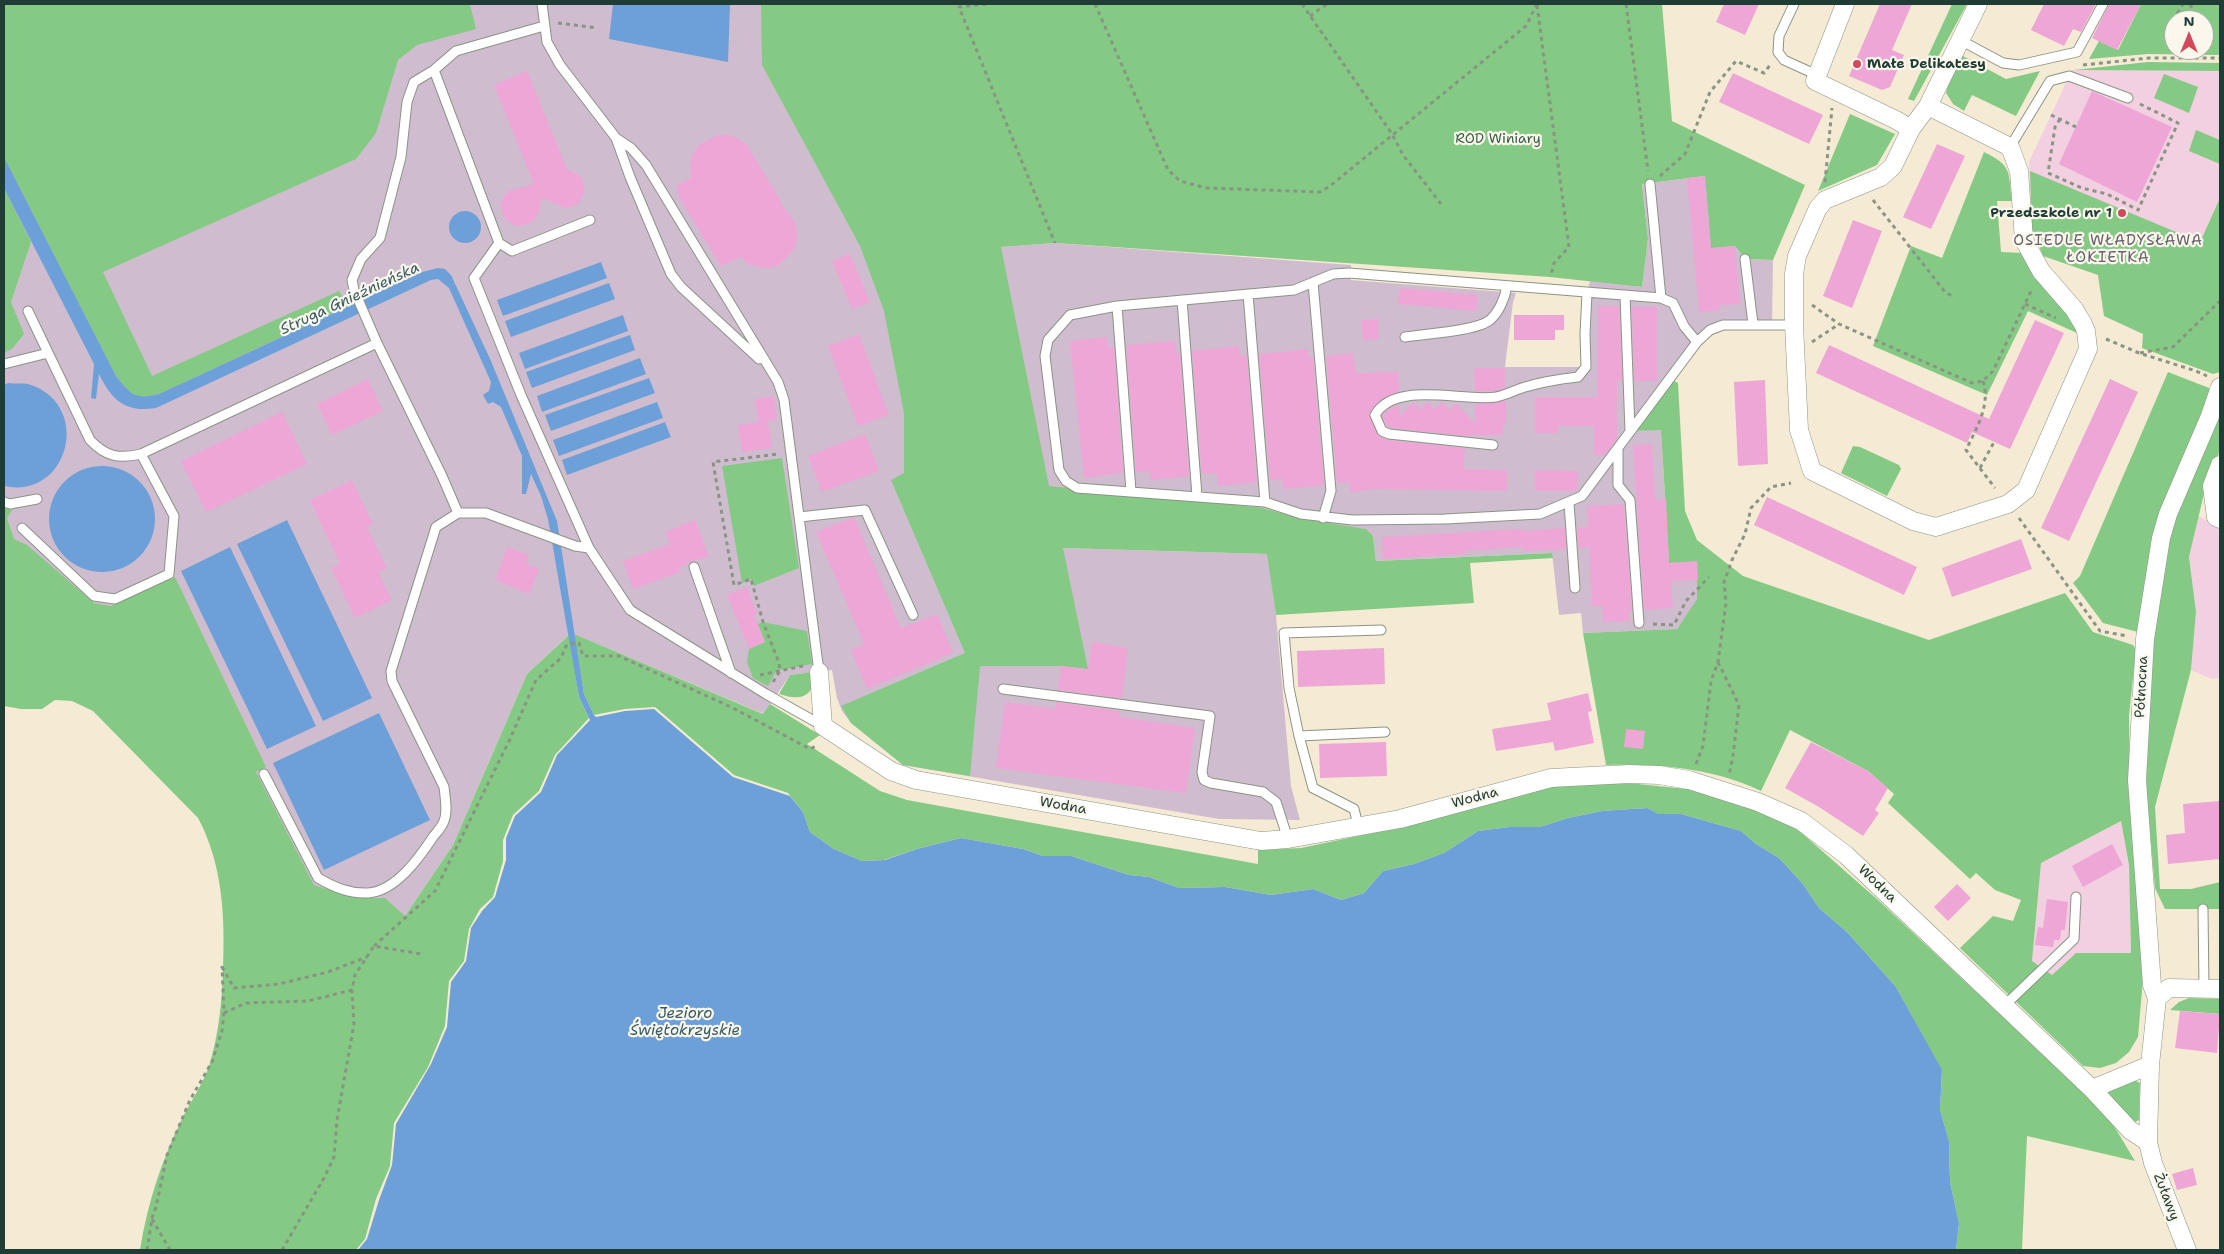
<!DOCTYPE html>
<meta charset="utf-8">
<style>
body{margin:0}
#map{position:relative;width:2224px;height:1254px;overflow:hidden;background:#f5ebd4;font-family:"Shantell Sans",sans-serif}
canvas{display:block}
.frame{position:absolute;inset:0;border:5px solid #1f3d34;pointer-events:none}
.north{position:absolute;left:2164px;top:10px;width:50px;height:50px;box-sizing:border-box;background:#fbf7ec;border:1px solid #a3ada2;border-radius:50%;rotate:0deg;font-size:14px;font-weight:700;line-height:20px;text-align:center;color:#1f3d34}
.north::after{content:'';display:block;margin:auto;width:18px;height:22px;background:#d1495b;clip-path:polygon(50% 0,100% 100%,50% 72%,0 100%)}
</style>
<div id="map">
<canvas width="2224" height="1254"></canvas>
<div class="frame"></div>
<div class="north">N</div>
</div>
<script>
const ctx = document.querySelector('canvas').getContext('2d');
ctx.lineJoin = 'round';
function paint(path, color) {
  ctx.fillStyle = color;
  ctx.fill(path, 'evenodd');
}
function strokePath(path, color, width, dash) {
  ctx.strokeStyle = color;
  ctx.lineWidth = width;
  ctx.lineCap = dash ? 'butt' : 'round';
  ctx.setLineDash(dash || []);
  ctx.stroke(path);
}
function write(font, color, halo, rows, align = 'center') {
  ctx.font = font + ' "Shantell Sans",sans-serif';
  ctx.lineWidth = 4.5;
  ctx.setLineDash([]);
  ctx.textBaseline = 'middle';
  ctx.strokeStyle = halo;
  ctx.fillStyle = color;
  for (const [text, x, y, turn = 0] of rows) {
    ctx.save();
    ctx.translate(x, y);
    ctx.rotate((+turn || 0) * Math.PI / 180);
    ctx.textAlign = isNaN(turn) ? turn : align;
    if (halo) ctx.strokeText(text, 0, 0);
    ctx.fillText(text, 0, 0);
    ctx.restore();
  }
}
const built = new Path2D(`
 M2072 70 2220 71V198L2194 254 2160 342 2104 316 2098 275 2069 264 2032 228 2029 162Z
 M2198 516 2220 526V678L2212 679 2191 670 2196 612 2189 557Z
 M2121 821 2129 865 2131 953H2076L2052 975 2032 961 2041 863Z`);
const industrial = new Path2D(`
 M4 4H900L1001 247 1055 243 1351 265V280L1516 293 1513 302 1505 367H1585L1587 293 1590 281 1642 287 1648 239 1642 184 1705 176 1735 246 1745 259 1773 260 1772 325 1710 330 1631 431 1661 429 1669 563 1697 561 1698 599 1677 629 1583 633 1581 613 1559 615 1552 553 1376 561 1373 536 1263 508 1062 548 1268 554 1276 615 1291 786 1300 820 1219 819 903 765 851 723 842 711 837 698 832 670 790 675 764 714 571 633 527 674 453 845 405 916 327 934 81 691 4 694Z`);
const green = new Path2D(`
 M4 4H470L476 29 417 45 398 60 376 133 356 159 103 272 152 376 339 291 348 306 159 394C133 400 132 396 116 376L4 157Z
 M761 4H1662L1672 121 1805 185 1773 260 1745 259 1735 246 1711 248 1705 176 1642 184 1648 239 1642 287 1550 277 1055 243 1001 247 1049 486 1263 508 1302 519 1366 529 1373 536 1376 561 1552 553 1553 558 1470 563 1474 603 1276 615 1267 554 1063 548 1088 669 1061 666H980L970 776 903 765 851 723 841 706 965 653 891 480 904 473V413L884 311 860 246 762 65Z
 M1952 4H1967L1914 101 1908 99Z
 M2141 4H2220V55L2148 54 2089 59 2099 41 2118 50ZM2174 20H2204V50H2174Z
 M1961 55 2006 79 2040 71 2016 116 1972 95 1964 111 1953 104 1946 93 1949 81Z
 M2148 62 2220 63V71L2074 70Z
 M2164 74 2198 87 2189 113 2154 98Z
 M1850 114 1895 134 1877 165 1818 191Z
 M2196 130 2220 140V164L2189 151Z
 M1984 152C2013 166 2008 172 2012 201H1997L2001 252 2023 253 2078 327 2077 333 2028 311 1987 395 1873 346 1911 246 1942 258Z
 M2030 171 2200 242 2220 198V372L2213 374 2142 348 2143 334 2104 316 2098 275 2043 256 2032 228Z
 M4 188 31 242 11 302 24 334 12 349 4 353Z
 M2168 372 2209 388 2210 396 2138 632 2103 623 2073 583 2080 576Z
 M1671 379 1678 383 1685 511 1697 540 1743 576 1929 640 2065 593 2093 632 2133 645 2136 649 2129 716 2130 782 2143 979 2138 1037 2129 1052 2116 1063 2100 1068 2083 1066 1960 948 1993 916 2013 921 2021 900 1995 890 1976 873 1970 879 1888 803 1894 794 1868 771 1790 730 1761 791C1713 768 1659 764 1606 765L1583 633 1677 629 1697 599V562L1669 563 1661 430 1630 431ZM2121 821 2129 865 2131 953H2076L2052 975 2032 961 2041 863Z
 M2220 408V450L2206 485 2189 557 2196 612 2191 670 2155 807 2160 889H2191L2220 882V909H2165L2155 888 2146 786 2153 640 2167 539Z
 M1853 446 1860 447 1899 465 1901 469 1887 496 1841 473Z
 M782 458 799 568 754 586 751 579 742 583 722 466Z
 M4 508 12 510 7 518 14 539 27 545 94 603 111 606 175 577 266 767 256 772 314 885 355 898H385L405 916 453 845 527 674 569 635 579 697 589 718 555 755 539 791 513 815 503 840V861L493 897 480 909 469 929 464 961 449 981 445 1026 428 1067 394 1123 390 1166 376 1199 365 1239 356 1250H140C147 1205 161 1162 181 1121 190 1102 204 1083 210 1063 219 1032 222 1001 223 969 225 917 223 865 198 818L93 711 72 701 55 700 42 709H21L4 706Z
 M763 622 807 631 812 664 776 671 768 686 753 678 747 662 749 649 765 642 758 624Z
 M574 634 763 714 770 704 820 735 807 744 880 791 907 800 1258 864V850L1301 848 1401 827 1555 786 1628 783 1697 790 1737 802 1796 828 1878 900 2067 1077 2111 1121 2135 1161 2027 1136 2022 1250H1956L1959 1223 1950 1182 1949 1141 1940 1110 1942 1071 1896 987 1848 933 1819 908 1803 884 1779 858 1756 844 1741 831 1681 814H1659L1647 808 1602 811 1568 818 1540 827H1509L1478 831 1444 853 1414 864 1383 871 1364 893 1341 900 1313 889 1271 895 1225 887 1179 888 1149 877 1129 875 1071 856H1043L1023 849 961 838 917 849 884 860 862 861 834 849 810 832 803 812 788 793 734 775 655 707 625 709 594 715 584 694Z
 M814 672C815 698 800 701 779 694L790 675Z
 M2189 998 2220 999V1014L2170 1010 2179 1002Z
 M2134 1080 2140 1083 2139 1120 2133 1123 2108 1095 2109 1091Z`);
const water = new Path2D(`
 M613 4H730L728 62 609 39Z
 M4 157 116 376C131 395 135 400 159 394L422 272 438 268 445 269 451 275 491 361 557 521 584 694 594 715 596 717 625 711 654 709 733 777 790 796 803 812 810 832 834 849 862 861 885 860 917 849 961 838 1023 849 1043 856H1071L1129 875 1149 877 1179 888 1225 887 1271 895 1313 889 1341 900 1364 893 1383 871 1414 864 1444 853 1478 831 1509 827H1540L1568 818 1602 811 1647 808 1659 814H1681L1741 831 1756 844 1779 858 1803 884 1819 908 1848 933 1896 987 1942 1070 1940 1110 1949 1141 1950 1182 1959 1223 1956 1250H358L367 1239 379 1200 392 1165 396 1124 431 1064 447 1027 451 982 466 961 471 928 482 911 495 897 506 860V838L515 816 541 792 557 755 590 720 579 697 548 519 541 496 531 474 526 494H522V456L501 407 493 402 488 404 483 395 489 391 491 382 449 288 438 279 431 280 156 408C126 413 112 401 99 374L96 399 91 398 94 364 4 188Z
 M449 227a16 16 0 1 1 32 0a16 16 0 1 1-32 0Z
 M601 262 607 278 503 316 497 300Z
 M609 283 615 299 511 337 505 321Z
 M623 315 628 331 525 369 519 353Z
 M630 335 635 350 532 388 526 372Z
 M640 358 646 374 542 412 537 396Z
 M649 378 655 393 551 431 545 415Z
 M8 383C14 384 22 383 28 384 93 403 70 500 4 486V385Z
 M657 402 663 418 559 456 553 440Z
 M665 422 671 437 567 475 562 460Z
 M49 519a53 53 0 1 1 106 0a53 53 0 1 1-106 0Z
 M287 520 372 698 323 721 237 544Z
 M230 547 316 726 267 749 181 571Z
 M379 713 430 820 324 870 273 763Z`);
const building = new Path2D(`
 M1724 4H1759L1745 35 1716 22Z
 M1880 4H1912L1892 50 1904 55 1890 87 1882 90 1849 76Z
 M2044 4H2096L2081 32 2073 29 2064 46 2031 30Z
 M2109 4H2141L2117 50 2092 38Z
 M527 71 567 169 580 176 585 187 584 193 578 204 566 208 542 198 538 215 534 220 528 224 515 226 505 219 501 207V201L508 191 534 184 494 85Z
 M1733 73 1823 115 1809 144 1719 102Z
 M2092 91 2172 127 2137 202 2059 164Z
 M718 135H729L739 139 747 145 781 201 780 203 793 219 797 229V239L794 250 779 265 769 268 758 267 748 264 740 257 721 266 680 199 676 186 691 178 690 163 693 153 700 144Z
 M1937 144 1965 156 1931 229 1903 217Z
 M1705 176 1711 248 1735 246 1740 304 1720 305 1721 310 1699 312 1687 178Z
 M1853 220 1882 231 1852 308 1823 296Z
 M850 254 870 302 852 309 832 261Z
 M1400 288 1478 295 1476 311 1398 304Z
 M1598 306H1619L1622 381H1617V439L1605 455H1594V426H1558V433H1535V397H1597Z
 M1632 307H1657V381H1634Z
 M1514 315H1564V330H1555V340H1514Z
 M1378 319 1379 339 1363 340 1361 320Z
 M2035 320 2064 333 2010 449 1972 432 1967 443 1816 373 1829 345 1989 419Z
 M859 334 889 415 858 426 828 346Z
 M1107 337 1108 347H1114L1123 473 1084 478 1070 341Z
 M1175 341 1177 353H1180L1189 476 1151 480 1150 471 1136 472 1126 345Z
 M1239 346 1240 356 1247 355 1257 482 1218 486 1217 473 1202 474 1192 351Z
 M1308 349 1309 358 1313 357 1324 485 1283 489 1282 479 1270 480 1259 354Z
 M1353 353 1356 373 1398 372 1399 392 1382 399 1369 414 1379 436 1388 440 1465 448 1464 469 1507 470V491L1377 489 1350 492 1349 482 1337 483 1326 356Z
 M1474 368H1505V388L1495 391H1475Z
 M368 379 383 411 332 435 317 404Z
 M2110 379 2138 392 2069 541 2041 528Z
 M1765 380 1768 464 1738 466 1734 382Z
 M774 396 777 420 768 421 772 448 742 452 738 425 758 422 755 399Z
 M1506 401V423H1503V435L1465 436 1391 428 1387 426 1382 416 1388 409 1399 404 1400 415 1413 402 1420 409 1428 402 1434 409 1442 402 1449 410 1456 403 1475 424V404Z
 M282 412 307 464 206 512 181 461Z
 M865 434 879 471 822 492 808 456Z
 M1652 444 1655 500 1666 499 1669 563 1697 561 1698 580 1671 581 1673 608 1644 610 1633 445Z
 M1535 470 1578 471 1577 491H1535Z
 M352 480 373 524 367 527 387 568 378 572 392 600 355 618 331 568 340 564 310 500Z
 M1767 497 1917 567 1904 595 1754 525Z
 M1624 504 1632 610 1629 611V621L1603 622 1602 606H1592L1589 547 1578 548 1577 528 1588 527 1587 506Z
 M854 517 901 628 937 614 953 653 867 689 851 650 864 644 816 532Z
 M695 520 709 557 692 561 679 568 681 572 633 589 623 561 670 544 665 532Z
 M1565 528 1566 549 1523 551V547L1465 551 1466 554 1383 559 1382 537 1521 529V531Z
 M2021 539 2032 569 1952 597 1942 568Z
 M507 547 529 555 526 564 539 569 529 594 495 580Z
 M747 587 757 613 754 615 765 642 749 649 727 595Z
 M1092 642 1128 648 1122 698 1058 690 1061 666 1088 669Z
 M1384 648 1385 684 1298 687 1297 651Z
 M1588 693 1592 711 1588 712 1594 743 1555 751 1553 742 1496 751 1492 729 1551 720 1547 703Z
 M1005 702 1056 709V702L1120 711V717L1195 728 1186 793 996 768Z
 M1626 729 1645 731 1643 749 1624 747Z
 M1386 742 1387 776 1320 778 1319 744Z
 M1811 742 1868 771 1888 788 1875 810 1879 813 1863 836 1819 807 1785 788Z
 M2220 801V859L2168 864 2166 835 2185 833 2183 804Z
 M2112 844 2123 865 2083 887 2072 866Z
 M1957 884 1971 898 1948 921 1934 907Z
 M2047 899 2068 902 2065 930H2061L2060 940H2054L2053 947 2035 945 2038 927 2043 928Z
 M2180 1011 2220 1014 2217 1053 2175 1048Z
 M2193 1168 2197 1185 2177 1190 2172 1174Z`);
const path = new Path2D(`
 M986 4 959 7 1055 243
 M1095 4 1168 170 1180 181 1206 188 1320 192 1330 186 1526 26 1537 4
 M1302 4 1392 134 1403 155 1441 204
 M1626 4 1648 171
 M2190 4 2196 16 2194 20
 M1537 5 1569 247 1554 263 1551 275
 M1310 16 1327 4
 M2177 20 2175 17 2183 4
 M558 23 597 28
 M2187 50V57
 M2083 65 2149 58H2220
 M2051 115 2076 127
 M2060 119 2055 127 2048 173 2082 188 2107 194 2138 210 2178 123 2140 104
 M1660 176 1685 154 1710 92 1736 61 1764 73 1770 65
 M1825 182 1832 108
 M1873 200 1945 292 1954 297
 M2025 304 2056 318
 M1812 305 1839 324 1972 383 1983 381 1993 371 2032 289
 M2106 339 2139 353 2196 371 2207 376
 M1812 342 1839 324
 M2140 353 2173 347 2220 301
 M1983 381C1991 405 1976 429 1966 450L1995 488
 M1980 468 1994 442
 M2019 518 2100 631 2127 636
 M1653 624 1674 625 1686 601 1709 577
 M1718 662 1739 705 1733 756 1729 775
 M760 675 803 666
 M773 682 780 671 779 663 763 622 751 579 734 585 713 462 778 454
 M1696 764 1703 746 1711 681 1718 662 1726 603 1724 582 1732 560 1745 534 1751 508 1771 487 1791 483
 M374 946 435 891 510 739 536 680 561 658 567 644 579 643 583 656H619L731 707 810 749 818 745
 M222 967 234 988 279 984 328 972 367 957
 M224 1013 246 1003 308 1001 352 990
 M152 1219 170 1250
 M147 1250 152 1218 156 1207 167 1155 190 1100 212 1062 222 1031 224 1013 222 966
 M282 1250 324 1178 334 1157 337 1120 354 1024 352 990 355 975 374 946 421 954`);
const lane = new Path2D(`
 M542 4 547 42 560 65 616 138 631 148 646 165 778 382 784 400 819 672
 M1794 4 1779 36 1778 52 1784 60 1817 75
 M544 26 456 51 434 70 499 243 474 278 521 395 589 548
 M1960 40 2003 63 2019 65 2077 52 2103 4
 M434 70 414 82 407 102 401 157 380 238 361 259 352 280 354 290 377 343 442 476 458 513
 M616 138 630 177 671 274 681 287 759 359
 M2010 147 2050 81 2069 76 2128 98
 M1650 184 1661 298
 M499 243 512 251 590 220
 M1745 259 1753 324
 M1313 282 1331 491 1323 518
 M1248 294 1265 502
 M1625 295 1630 431
 M1182 300 1197 496
 M1117 306 1131 491
 M28 311 90 440C106 457 119 459 141 454L377 343
 M1405 337C1423 334 1477 331 1490 320 1499 312 1505 298 1507 286
 M1697 342 1684 326 1673 303 1661 298 1349 273 1333 274 1294 290 1117 306 1070 315 1048 340 1045 356 1059 470 1066 481 1077 488 1265 502 1301 514 1352 520 1445 519 1540 514 1582 496 1697 342 1710 330 1723 325H1794
 M4 364 48 353
 M1493 445 1389 434 1382 431 1375 415C1395 380 1462 402 1496 397 1506 395 1515 390 1525 387 1542 382 1560 379 1578 377L1586 367 1585 334 1587 293
 M1618 448V485L1630 500 1639 623
 M4 502 10 504 37 499
 M1569 503 1575 588
 M799 517 865 510 913 615
 M22 528 94 596 115 599 169 574 174 516 141 454
 M694 567 731 673
 M1003 689 1210 716 1202 772 1204 780 1211 783 1263 792 1276 802 1288 839
 M1299 736 1385 732
 M264 774 318 878C334 887 349 894 368 893 396 891 419 858 433 837 437 832 442 827 444 821 448 811 445 797 444 787L392 681 391 671 436 527 458 513H486L575 546 589 548 630 610 766 694 823 726
 M1358 825 1354 809 1313 788 1299 736 1289 688 1284 633 1381 630
 M2203 909 2204 988
 M2004 1006 2074 939 2076 897`);
const street = new Path2D(`
 M1845 4 1815 81 1896 120 1911 129
 M1928 106 2010 147 2019 171 2024 240 2041 271 2074 309 2083 324 2086 331 2088 349 2026 490 2008 504 1936 527 1913 521 1812 471 1799 430 1794 325V274L1797 256 1818 208 1825 200 1881 177 1893 166 1911 129 1928 106 1978 4
 M2220 465 2212 486 2216 517 2220 519
 M819 672 823 726 891 771 916 780 1261 841 1288 839 1400 819 1551 778 1629 774 1659 775 1689 780 1758 802 1801 821 1846 855 2092 1089 2130 1130 2148 1142
 M2157 998 2152 985 2137 780 2145 639 2161 538 2168 514 2210 416 2220 387
 M2092 1089 2150 1065
 M2187 1250 2153 1163 2148 1142 2150 1065 2157 998 2169 988 2220 989`);
const markers = [
 [1857,64,5,"#d1495b"],
 [2122,213,5,"#d1495b"]
];
const poiNames = [
 ["Małe Delikatesy",1867,64],
 ["Przedszkole nr 1",2112,213,"right"]
];
const parkNames = [
 ["ROD Winiary",1498,139]
];
const streetNames = [
 ["Północna",2142,687,-87],
 ["Wodna",1475,798,-15],
 ["Wodna",1063,806,10],
 ["Wodna",1877,884,44],
 ["Żuławy",2166,1197,69]
];
const neighbourhoodNames = [
 ["OSIEDLE WŁADYSŁAWA",2108,241],
 ["ŁOKIETKA",2108,258]
];
const waterNames = [
 ["Struga Gnieźnieńska",350,299,-25],
 ["Jezioro",685,1014],
 ["Świętokrzyskie",685,1031]
];
paint(built, '#f2cfe1');
paint(industrial, '#cfbdcf');
paint(green, '#85ca84');
paint(water, '#6da0d8');
paint(building, '#eea6d6');
strokePath(lane, '#8a9484', 11);
strokePath(street, '#8a9484', 19);
strokePath(path, '#8a9484', 3, [4, 4]);
strokePath(lane, '#fff', 9);
strokePath(street, '#fff', 18);
for (const [x, y, r, color] of markers) {
  const dot = new Path2D();
  dot.arc(x, y, r, 0, 2 * Math.PI);
  ctx.fillStyle = color;
  ctx.fill(dot);
  strokePath(dot, '#fbf7ec', 2);
}
write('bold 14px', '#1f3d34', '#fbf7ec', poiNames, 'left');
write('14px', '#386048', '#fbf7ec', parkNames);
write('14px', '#1f3d34', '#fbf7ec', streetNames);
ctx.letterSpacing = '1px';
write('15px', '#67626d', '#fbf7ec', neighbourhoodNames);
ctx.letterSpacing = '0px';
write('italic 15px', '#365b65', '#fbf7ec', waterNames);
</script>
